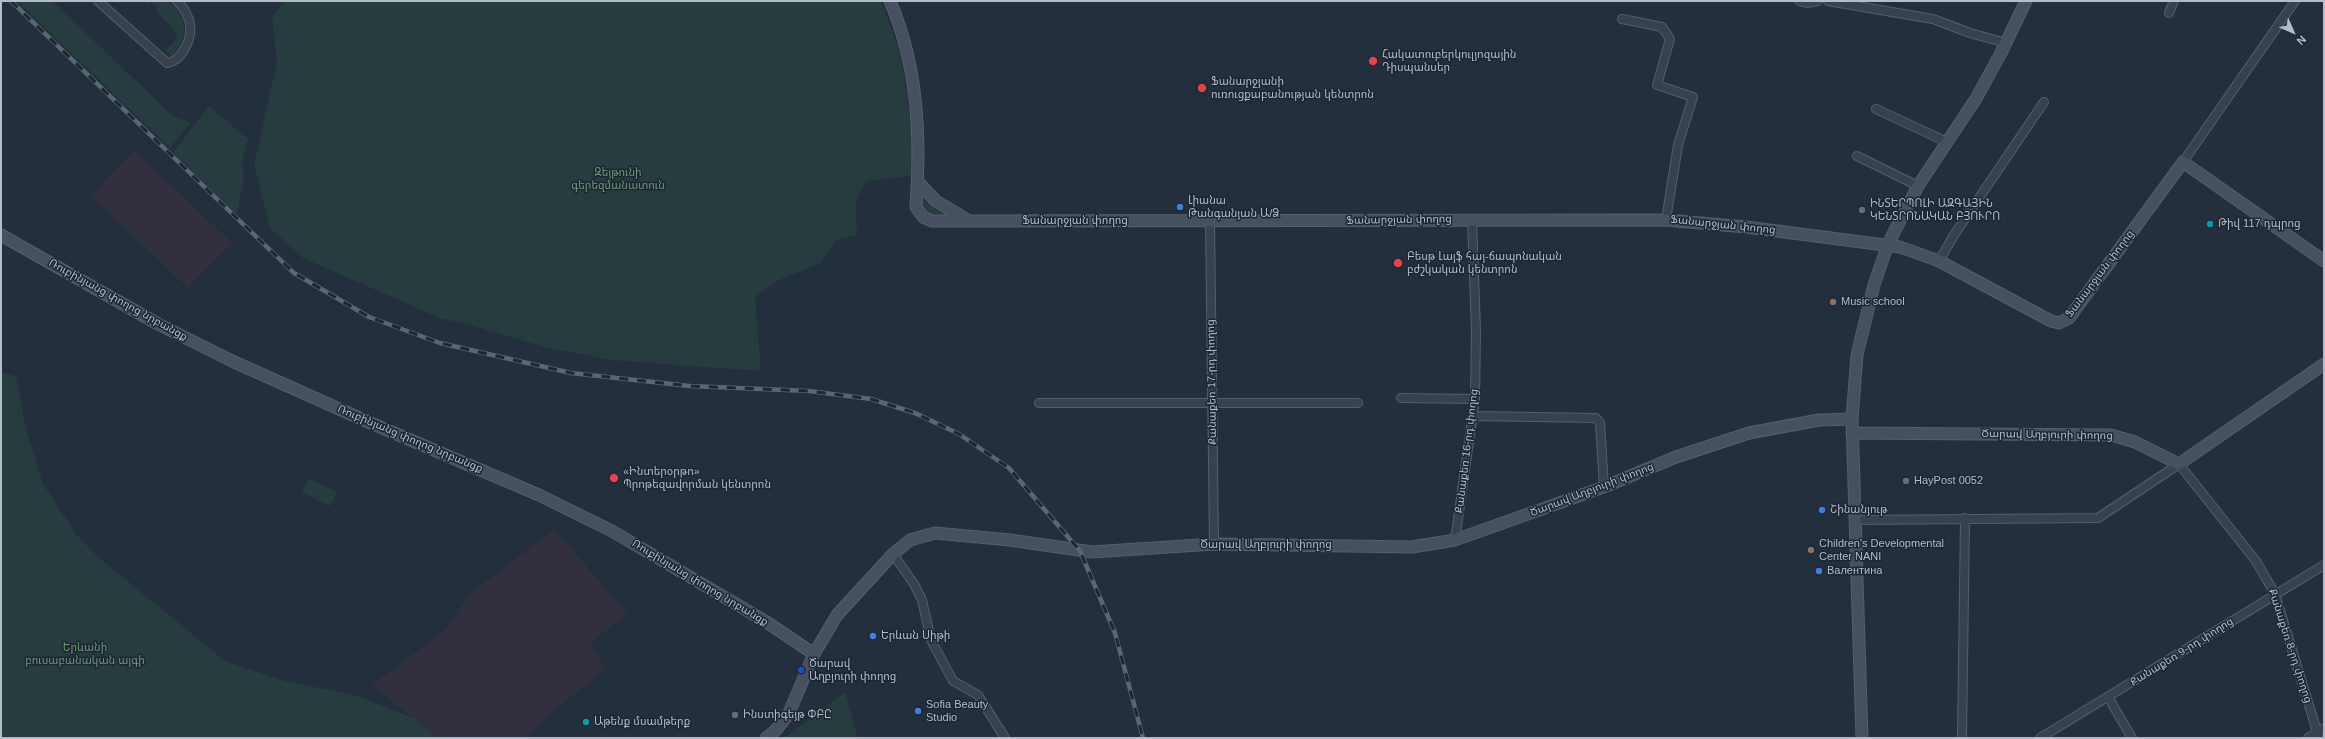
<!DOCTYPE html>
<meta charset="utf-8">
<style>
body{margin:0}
#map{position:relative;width:2325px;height:739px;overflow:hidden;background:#242f3e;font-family:Helvetica,sans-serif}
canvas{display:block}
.frame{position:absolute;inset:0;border:2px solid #b4bcc9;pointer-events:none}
.north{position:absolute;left:2273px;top:12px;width:40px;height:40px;-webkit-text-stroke:3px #1d2633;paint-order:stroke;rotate:135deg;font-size:11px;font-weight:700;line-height:16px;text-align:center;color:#b4bcc9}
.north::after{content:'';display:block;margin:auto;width:14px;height:18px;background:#b4bcc9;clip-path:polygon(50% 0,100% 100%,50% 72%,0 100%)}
</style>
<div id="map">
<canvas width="2325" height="739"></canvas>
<div class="frame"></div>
<div class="north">N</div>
</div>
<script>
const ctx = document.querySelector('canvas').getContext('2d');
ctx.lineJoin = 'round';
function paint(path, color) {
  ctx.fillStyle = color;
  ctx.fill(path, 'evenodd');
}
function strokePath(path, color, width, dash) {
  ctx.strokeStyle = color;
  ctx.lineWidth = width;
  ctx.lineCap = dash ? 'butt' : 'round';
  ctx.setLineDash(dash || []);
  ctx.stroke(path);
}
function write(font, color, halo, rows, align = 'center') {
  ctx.font = font + ' Helvetica,"Noto Sans Armenian",sans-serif';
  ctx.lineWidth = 3;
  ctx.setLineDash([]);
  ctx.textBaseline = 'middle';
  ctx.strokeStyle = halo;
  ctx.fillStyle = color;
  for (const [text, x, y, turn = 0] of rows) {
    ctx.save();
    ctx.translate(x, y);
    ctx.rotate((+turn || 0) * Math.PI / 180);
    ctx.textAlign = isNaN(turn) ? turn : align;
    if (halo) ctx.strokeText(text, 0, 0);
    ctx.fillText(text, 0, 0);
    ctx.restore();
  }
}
const medical = new Path2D(`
 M134 150 232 243 188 288 91 196Z
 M555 529 627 614 590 643 606 669 540 721 529 738H438L372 685 447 629 468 595Z`);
const green = new Path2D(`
 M17 1H52L174 117 191 122 170 148Z
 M144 1H164L167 3 169 1C173 6 178 11 181 16 188 29 182 48 172 57L165 50 177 38 173 28 157 12 158 8 152 2 148 5Z
 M286 1H881L900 53 912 129 913 176 866 181 856 202 857 235 836 240 821 263 779 280 755 297 761 371 612 360 545 347 470 325 440 318 303 258 270 228 254 166 277 61 272 17Z
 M209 106 248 139 242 161 244 176 237 215 173 152Z
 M925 197 947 213 946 218 927 214 922 202Z
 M1 372 16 376 25 425 43 484 76 534 97 556 225 661 285 681 354 695 416 719 437 738H1Z
 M309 479 337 492 330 506 302 492Z
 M845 692 858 738H784Z`);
const street = new Path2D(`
 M98 1 167 63C175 62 180 57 184 50 195 32 191 15 177 1
 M1799 1 1807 3 1818 1
 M1828 1 1933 19 1970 33 2006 43
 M2169 13 2174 1
 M1622 19 1662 27 1670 39 1657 85 1693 97 1678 145 1666 220
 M1876 109 1947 142
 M1857 156 1918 186
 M2183 162 2295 1
 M1210 221 1214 544
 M1939 261 1954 235 2044 102
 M1401 398 1475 399
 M1039 403H1358
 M1473 416 1596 418 1600 423 1604 487
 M1854 520 2098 518 2179 464 2256 561 2275 594 2319 738
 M1455 540 1475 399 1476 331 1472 219
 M893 554 914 584 922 600 931 640 953 681 978 695 1005 738
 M2108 697 2132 738
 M1962 738 1965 518
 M2040 738 2324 565
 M2308 738 2324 728`);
const secondary = new Path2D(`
 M890 1C918 66 921 137 916 207L923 217 932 221 1666 220 1746 227 1900 247 1939 261 2051 321 2059 323 2069 318 2183 162 2324 261
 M918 182 936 201 966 219
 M1 235 158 324 232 361 366 421 539 495 612 531 765 621 814 654
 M1852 433 2111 435 2135 442 2179 464 2324 364
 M766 738 776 730 789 713 814 654 837 615 893 554 910 540 935 533 1010 540 1092 552 1214 544 1412 547 1455 540 1604 487 1676 457 1749 433 1819 420 1852 419
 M1862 738 1852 419 1857 355 1874 285 1888 244 1918 186 1977 97 2002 51 2026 1`);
const rail = new Path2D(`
 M11 1 294 273 369 317 440 343 571 373 690 386 809 391 871 399 915 413 959 434 1009 468 1080 551 1115 633 1143 738`);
const markers = [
 [1373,61,5,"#e0444e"],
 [1202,88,5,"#e0444e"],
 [1180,207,4,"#3f7fe0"],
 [1862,210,4,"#5c6f8a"],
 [2210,224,4,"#0f9aa8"],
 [1398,263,5,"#e0444e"],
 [1833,302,4,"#8d6e63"],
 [614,478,5,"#e0444e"],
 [1906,481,4,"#5c6f8a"],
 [1822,510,4,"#3f7fe0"],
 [1811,550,4,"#8d6e63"],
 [1819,571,4,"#3f7fe0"],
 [873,636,4,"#3f7fe0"],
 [801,670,4,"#1a4fb4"],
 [918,711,4,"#3f7fe0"],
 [735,715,4,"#5c6f8a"],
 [586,722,4,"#0f9aa8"]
];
const poiNames = [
 ["Հակատուբերկուլյոզային",1382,55],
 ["Դիսպանսեր",1382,68],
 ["Ֆանարջյանի",1211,82],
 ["ուռուցքաբանության կենտրոն",1211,95],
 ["Լիանա",1188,201],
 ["Թանգանյան Ա/Ձ",1188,214],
 ["ԻՆՏԵՐՊՈԼԻ ԱԶԳԱՅԻՆ",1870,204],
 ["ԿԵՆՏՐՈՆԱԿԱՆ ԲՅՈՒՐՈ",1870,217],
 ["Թիվ 117 դպրոց",2218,224],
 ["Բեսթ Լայֆ հայ-ճապոնական",1407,257],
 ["բժշկական կենտրոն",1407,270],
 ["Music school",1841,302],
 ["«Ինտերօրթո»",623,472],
 ["Պրոթեզավորման կենտրոն",623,485],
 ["HayPost 0052",1914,481],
 ["Շինանյութ",1830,510],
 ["Children's Developmental",1819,544],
 ["Center NANI",1819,557],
 ["Валентина",1827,571],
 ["Երևան Սիթի",881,636],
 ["Ծարավ",809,664],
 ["Աղբյուրի փողոց",809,677],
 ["Sofia Beauty",926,705],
 ["Studio",926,718],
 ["Ինստիգեյթ ՓԲԸ",743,715],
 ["Աթենք մսամթերք",594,722]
];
const parkNames = [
 ["Զեյթունի",618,173],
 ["գերեզմանատուն",618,186],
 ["Երևանի",85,648],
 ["բուսաբանական այգի",85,661]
];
const streetNames = [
 ["Ֆանարջյան փողոց",1399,220,-1],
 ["Ֆանարջյան փողոց",1075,221],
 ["Ֆանարջյան փողոց",1723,225,6],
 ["Ֆանարջյան փողոց",2100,274,-53],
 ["Ռուբինյանց փողոց նրբանցք",118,300,29],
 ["Քանաքեռ 17-րդ փողոց",1212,382,-91],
 ["Ծարավ Աղբյուրի փողոց",2047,435,1],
 ["Ռուբինյանց փողոց նրբանցք",410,439,23],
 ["Քանաքեռ 16-րդ փողոց",1467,451,-83],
 ["Ծարավ Աղբյուրի փողոց",1592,490,-21],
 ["Ծարավ Աղբյուրի փողոց",1266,545],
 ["Ռուբինյանց փողոց նրբանցք",700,583,31],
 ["Քանաքեռ 8-րդ փողոց",2290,646,72],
 ["Քանաքեռ 9-րդ փողոց",2182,652,-32]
];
paint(medical, '#32303f');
paint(green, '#263c3f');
strokePath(street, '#565f6c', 10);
strokePath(secondary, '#565f6c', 13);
strokePath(street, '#38414e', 8);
strokePath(secondary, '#465061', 11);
strokePath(rail, '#5a6575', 4.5);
strokePath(rail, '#1d2633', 3, [9]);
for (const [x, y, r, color] of markers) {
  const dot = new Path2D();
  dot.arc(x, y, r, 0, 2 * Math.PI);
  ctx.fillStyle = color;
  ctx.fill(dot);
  strokePath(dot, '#1d2633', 1.5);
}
write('11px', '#b4bcc9', '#1d2633', poiNames, 'left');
write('11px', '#6b9a76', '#1d2633', parkNames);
write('11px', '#b4bcc9', '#1d2633', streetNames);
</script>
